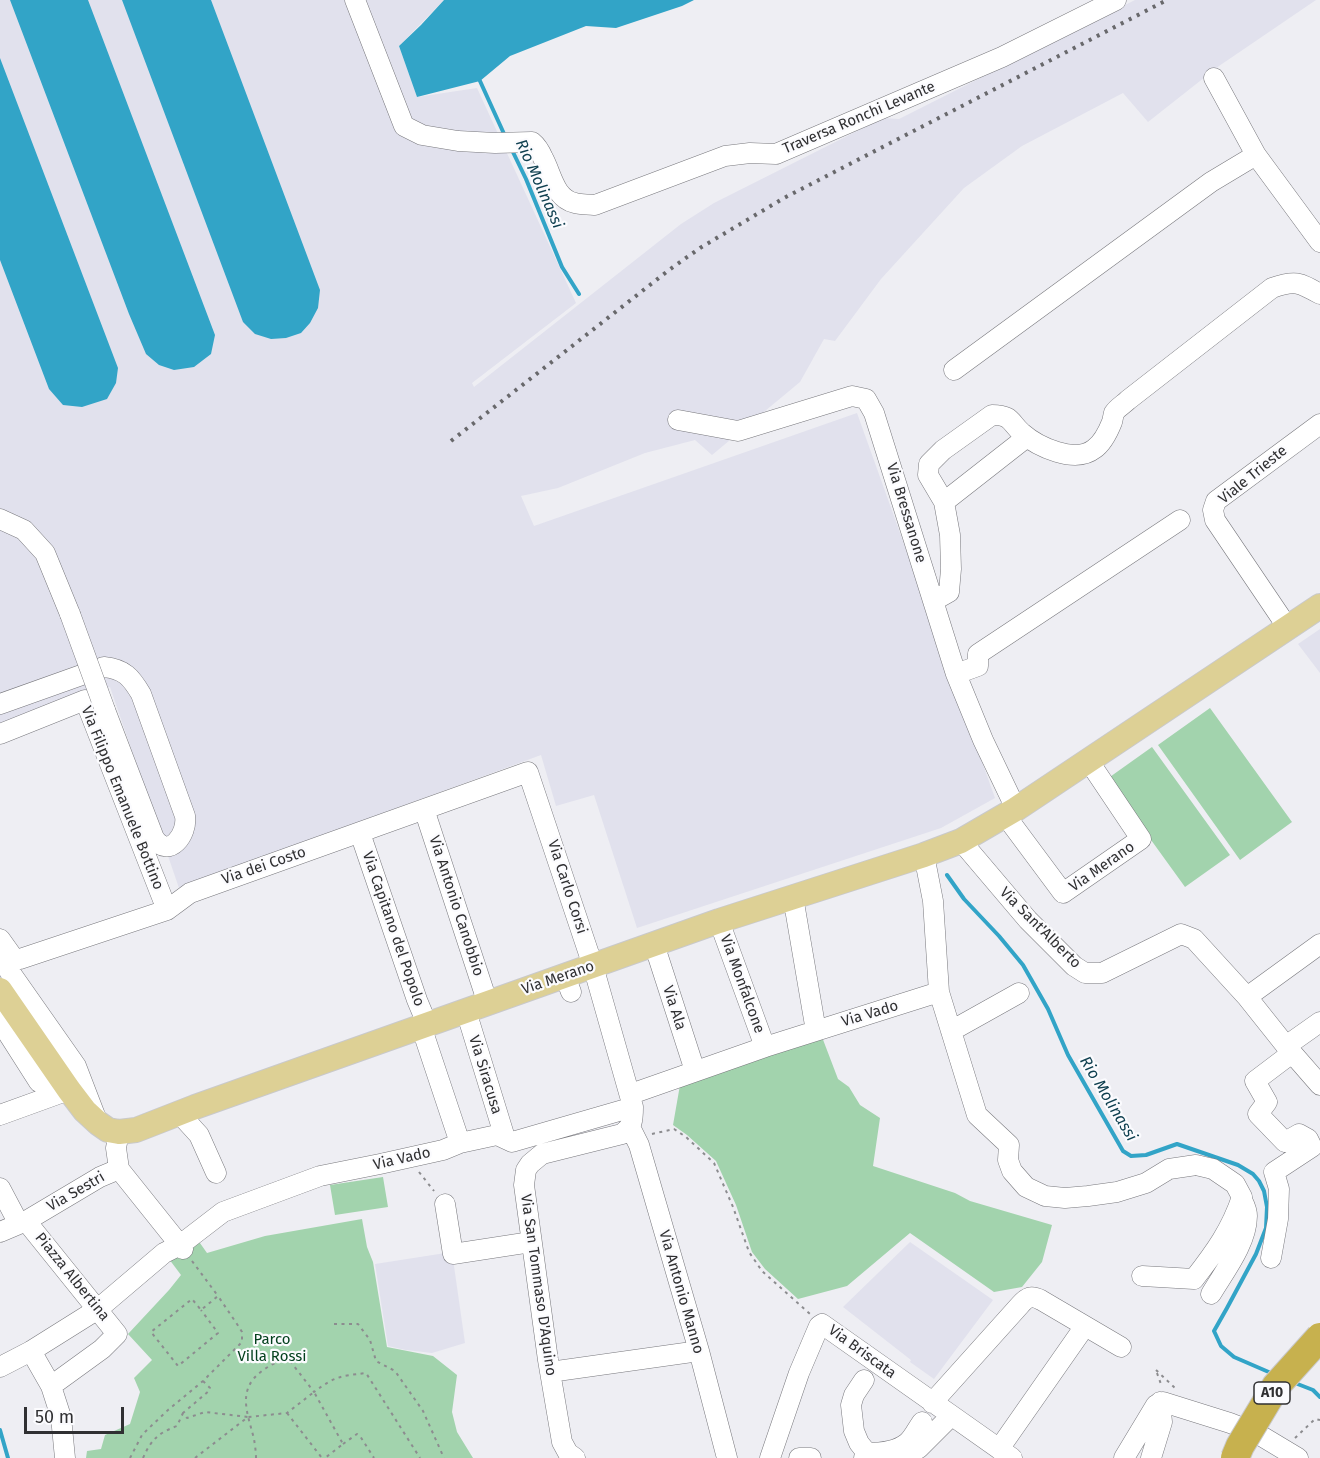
<!DOCTYPE html>
<style>
body{margin:0}
#map{position:relative;width:1320px;height:1458px;overflow:hidden;background:#eeeef3;font-family:"Fira Sans",sans-serif}
canvas{display:block}
.scale{position:absolute;left:24px;top:1407px;width:100px;height:27px;box-sizing:border-box;border:3px solid #303032;border-top:0;padding-left:8px;font-size:18px;line-height:21px;white-space:nowrap;color:#303032;-webkit-text-stroke:4px #fbfbfe;paint-order:stroke}
</style>
<div id="map">
<canvas width="1320" height="1458"></canvas>
<div class="scale">50 m</div>
</div>
<script>
const ctx = document.querySelector('canvas').getContext('2d');
ctx.lineJoin = 'round';
function paint(path, color) {
  ctx.fillStyle = color;
  ctx.fill(path, 'evenodd');
}
function strokePath(path, color, width, dash) {
  ctx.strokeStyle = color;
  ctx.lineWidth = width;
  ctx.lineCap = dash ? 'butt' : 'round';
  ctx.setLineDash(dash || []);
  ctx.stroke(path);
}
function write(font, color, halo, rows, align = 'center') {
  ctx.font = font + ' "Fira Sans",sans-serif';
  ctx.lineWidth = 4.5;
  ctx.setLineDash([]);
  ctx.textBaseline = 'middle';
  ctx.strokeStyle = halo;
  ctx.fillStyle = color;
  for (const [text, x, y, turn = 0] of rows) {
    ctx.save();
    ctx.translate(x, y);
    ctx.rotate((+turn || 0) * Math.PI / 180);
    ctx.textAlign = isNaN(turn) ? turn : align;
    if (halo) ctx.strokeText(text, 0, 0);
    ctx.fillText(text, 0, 0);
    ctx.restore();
  }
}
const built = new Path2D(`
 M0 0H444L399 46 417 97 477 88 576 303 472 383 474 387 681 224 714 203 883 118 899 119 1135 0H1316L1219 66 1148 122 1123 93 1022 146 964 188 881 279 835 341 824 339 800 382 712 455 695 440 645 453 558 488 521 496 534 526 857 413 995 798 941 828 637 928 594 795 556 806 541 755 179 888 110 687 0 731Z
 M1320 629V673L1298 644Z
 M910 1242 993 1300 934 1379 910 1362 911 1360 843 1307Z
 M452 1252 465 1343 432 1353 406 1350 388 1346 375 1264Z`);
const green = new Path2D(`
 M1210 708 1292 822 1240 860 1158 745Z
 M1152 747 1230 855 1185 887 1107 779Z
 M822 1037 838 1079 849 1087 860 1105 880 1118 873 1166 955 1193 970 1201 1052 1225 1042 1262 1022 1287 994 1292 910 1233 847 1286 798 1299 765 1269 752 1252 736 1205 716 1161 687 1135 673 1125 680 1085Z
 M383 1177 388 1207 335 1215 330 1185Z
 M362 1219 367 1247 373 1262 387 1347 433 1356 457 1375 452 1412 457 1432 473 1458H86L87 1451 101 1449 105 1435 130 1424 140 1392 134 1378 152 1360 128 1334 169 1290 181 1275 166 1255 195 1236 207 1253 265 1236Z`);
const water = new Path2D(`
 M10 0H88L215 335 211 354 194 367 174 370 159 365 146 354 129 314Z
 M122 0H211L320 290 318 308 310 323 301 333 286 338 271 339 255 334 243 322Z
 M444 0H694L682 6 616 28 586 26 510 56 480 81 417 97 399 46 421 25Z
 M0 58 118 368 116 383 107 399 82 407 63 405 49 389 0 260Z`);
const stream = new Path2D(`
 M480 81 505 136
 M511 148 526 179 562 267 579 294
 M947 875 964 899 999 936 1023 965 1048 1009 1068 1055 1123 1151 1131 1156 1146 1155 1177 1144 1238 1165 1253 1174 1259 1181 1264 1191 1267 1207 1266 1228 1256 1254 1227 1308 1214 1331 1221 1346 1234 1357 1271 1373
 M1295 1383 1313 1390 1320 1397
 M0 1430 8 1458`);
const path = new Path2D(`
 M652 1134 674 1129 686 1137 714 1163 733 1207 749 1252 762 1271 810 1314
 M419 1172 434 1191
 M192 1261 218 1296 201 1310 192 1299 151 1332 178 1366 218 1333 201 1310
 M334 1324H358L370 1340 376 1361 395 1371 423 1411 444 1458
 M1156 1370 1176 1389
 M1157 1373 1162 1387
 M203 1381 210 1388V1390L183 1413 187 1418 205 1412 248 1417
 M287 1413 322 1458
 M1295 1438 1315 1419 1320 1420
 M343 1444 357 1434 360 1436 374 1458
 M130 1458 142 1435 148 1429 168 1410 203 1381 242 1342V1332L239 1327 218 1296
 M143 1458C151 1440 158 1433 177 1426L183 1413
 M195 1458 248 1417 287 1413 314 1392 343 1444 325 1458
 M256 1458C256 1452 255 1445 254 1439 248 1414 236 1390 262 1371 270 1365 279 1361 287 1357L314 1392C335 1376 341 1376 366 1373L420 1458`);
const minor = new Path2D(`
 M355 0 404 126 422 135 458 141 495 143 532 142C537 146 540 151 543 158 552 174 554 198 575 203 581 205 588 204 595 205L725 156 750 153 776 154 1002 57 1116 0
 M1214 78 1256 155 1320 242
 M954 370 1211 182 1256 155
 M678 420 738 431 852 396 866 399 874 413 956 674 983 740 1016 809
 M944 502 1027 437
 M0 519 24 530 45 553 70 614
 M933 601 949 592 951 569 950 535 944 502 928 475 929 464 943 450 992 415C1013 415 1010 423 1022 433 1038 447 1075 464 1094 449 1103 443 1108 432 1112 422 1113 419 1113 416 1114 413 1117 408 1124 404 1128 400L1272 288C1295 280 1299 282 1320 294
 M1288 628 1215 520 1213 510 1216 501 1320 424
 M956 674 978 666V654L1180 520
 M0 704 104 667C124 669 131 677 141 694L185 816C188 834 169 860 154 838L105 710
 M0 734 85 700 167 910
 M424 809 488 1004
 M1005 815 1063 893 1141 839 1088 760
 M360 833 417 1000 427 1024
 M961 841 1028 920 1074 966 1085 973H1102L1181 934 1194 939 1247 997 1286 1046 1320 1085
 M924 855 933 901 939 992 977 1115 1009 1145 1008 1160 1012 1171 1026 1187 1045 1196 1065 1198 1088 1196 1117 1192 1146 1183 1169 1169 1196 1165 1213 1169 1235 1184 1242 1197C1231 1230 1215 1252 1194 1279L1142 1276
 M793 897 816 1031
 M719 921 765 1047
 M0 939 15 960
 M654 944 695 1071
 M0 962H3L76 1066 96 1118
 M3 962 20 959 167 910 190 893 528 772 593 966 633 1107C633 1121 633 1125 622 1134L542 1154 530 1164 526 1170 524 1185 548 1360 562 1442 568 1453 575 1458
 M565 976 571 992
 M1247 997 1320 944
 M466 1011 505 1138
 M0 1021 39 1082 69 1090
 M421 1026 460 1143
 M951 1031 1019 993
 M1286 1046 1320 1022
 M631 1094 765 1047 939 992
 M179 1113 199 1135 216 1173
 M0 1115 69 1090
 M630 1127 639 1145 699 1351 727 1458
 M119 1132 116 1148 119 1169 183 1249
 M0 1188 19 1224
 M445 1204 453 1254 531 1242
 M26 1221 117 1334 102 1349 51 1386
 M0 1232 26 1221 100 1177 119 1169
 M1271 1258 1278 1219 1279 1189 1274 1172 1312 1147 1308 1139 1299 1134 1285 1142 1258 1114 1267 1102 1255 1081 1292 1053
 M1211 1294C1224 1272 1247 1243 1247 1216 1247 1211 1245 1206 1243 1202
 M31 1351 51 1386 61 1417 65 1458
 M0 1367 31 1351 98 1309 164 1253 180 1245 223 1212 320 1176 380 1164 443 1150 460 1143 497 1135 512 1142 633 1107
 M550 1372 699 1351
 M932 1403 1020 1305C1027 1297 1031 1295 1041 1300L1121 1347
 M999 1449 1085 1326
 M867 1453C881 1453 896 1452 907 1443 913 1438 917 1429 922 1422
 M770 1458 799 1373 819 1326 822 1324 1012 1458
 M799 1458H811
 M864 1458 867 1453 859 1443 854 1431 851 1405 854 1395 864 1380
 M898 1458 911 1453 919 1448 951 1416
 M1124 1458 1156 1405 1163 1402 1230 1423 1258 1434 1298 1458
 M1151 1458 1162 1422 1160 1402`);
const major = new Path2D(`
 M0 990 69 1090 85 1111 98 1123 108 1130 119 1132 136 1130 195 1107 719 921 924 855 961 841 1016 809 1320 606`);
const rail = new Path2D(`
 M451 441 669 270 700 248 784 198 1167 0`);
const minorBridge = new Path2D(`
 M70 614 105 710`);
const highwayBridge = new Path2D(`
 M1235 1458 1240 1446 1276 1386 1320 1337`);
const shields = [
 [1272,1393,36]
];
const shieldNames = [
 ["A10",1272,1393]
];
const streetNames = [
 ["Traversa Ronchi Levante",859,118,-23],
 ["Viale Trieste",1253,475,-39],
 ["Via Bressanone",906,513,73],
 ["Via Filippo Emanuele Bottino",122,798,68],
 ["Via dei Costo",264,866,-19],
 ["Via Merano",1102,867,-35],
 ["Via Carlo Corsi",567,887,72],
 ["Via Antonio Canobbio",456,906,72],
 ["Via Sant'Alberto",1040,928,45],
 ["Via Capitano del Popolo",393,929,71],
 ["Via Merano",558,978,-19],
 ["Via Monfalcone",742,984,70],
 ["Via Ala",674,1008,72],
 ["Via Vado",870,1014,-17],
 ["Via Siracusa",485,1075,73],
 ["Via Vado",402,1159,-13],
 ["Via Sestri",76,1192,-30],
 ["Piazza Albertina",72,1277,51],
 ["Via San Tommaso D'Aquino",538,1285,82],
 ["Via Antonio Manno",681,1292,74],
 ["Via Briscata",862,1352,36]
];
const parkNames = [
 ["Parco",272,1340],
 ["Villa Rossi",272,1357]
];
const waterNames = [
 ["Rio Molinassi",539,184,66],
 ["Rio Molinassi",1108,1099,59]
];
paint(built, '#e1e1ed');
paint(green, '#a2d3ad');
paint(water, '#32a4c7');
strokePath(stream, '#32a4c7', 4);
strokePath(minor, '#78787d', 21);
strokePath(major, '#c9c9ca', 26);
strokePath(path, '#8c8c8f', 2, [3, 4.5]);
strokePath(minor, '#fff', 20);
strokePath(major, '#ddd095', 24);
strokePath(rail, '#68686b', 4, [3, 6]);
strokePath(minorBridge, '#78787d', 21, []);
strokePath(highwayBridge, '#c9c9ca', 30, []);
strokePath(minorBridge, '#fff', 20);
strokePath(highwayBridge, '#c7b14e', 28);
for (const [x, y, w] of shields) {
  const box = new Path2D();
  box.roundRect(x - w / 2, y - 11, w, 22, 4.5);
  ctx.fillStyle = '#fbfbfe';
  ctx.fill(box);
  strokePath(box, '#303032', 1.5);
}
write('bold 14px', '#303032', null, shieldNames);
write('15px', '#303032', '#fbfbfe', streetNames);
write('15px', '#03401d', '#fbfbfe', parkNames);
write('italic 16px', '#104050', '#fbfbfe', waterNames);
</script>
